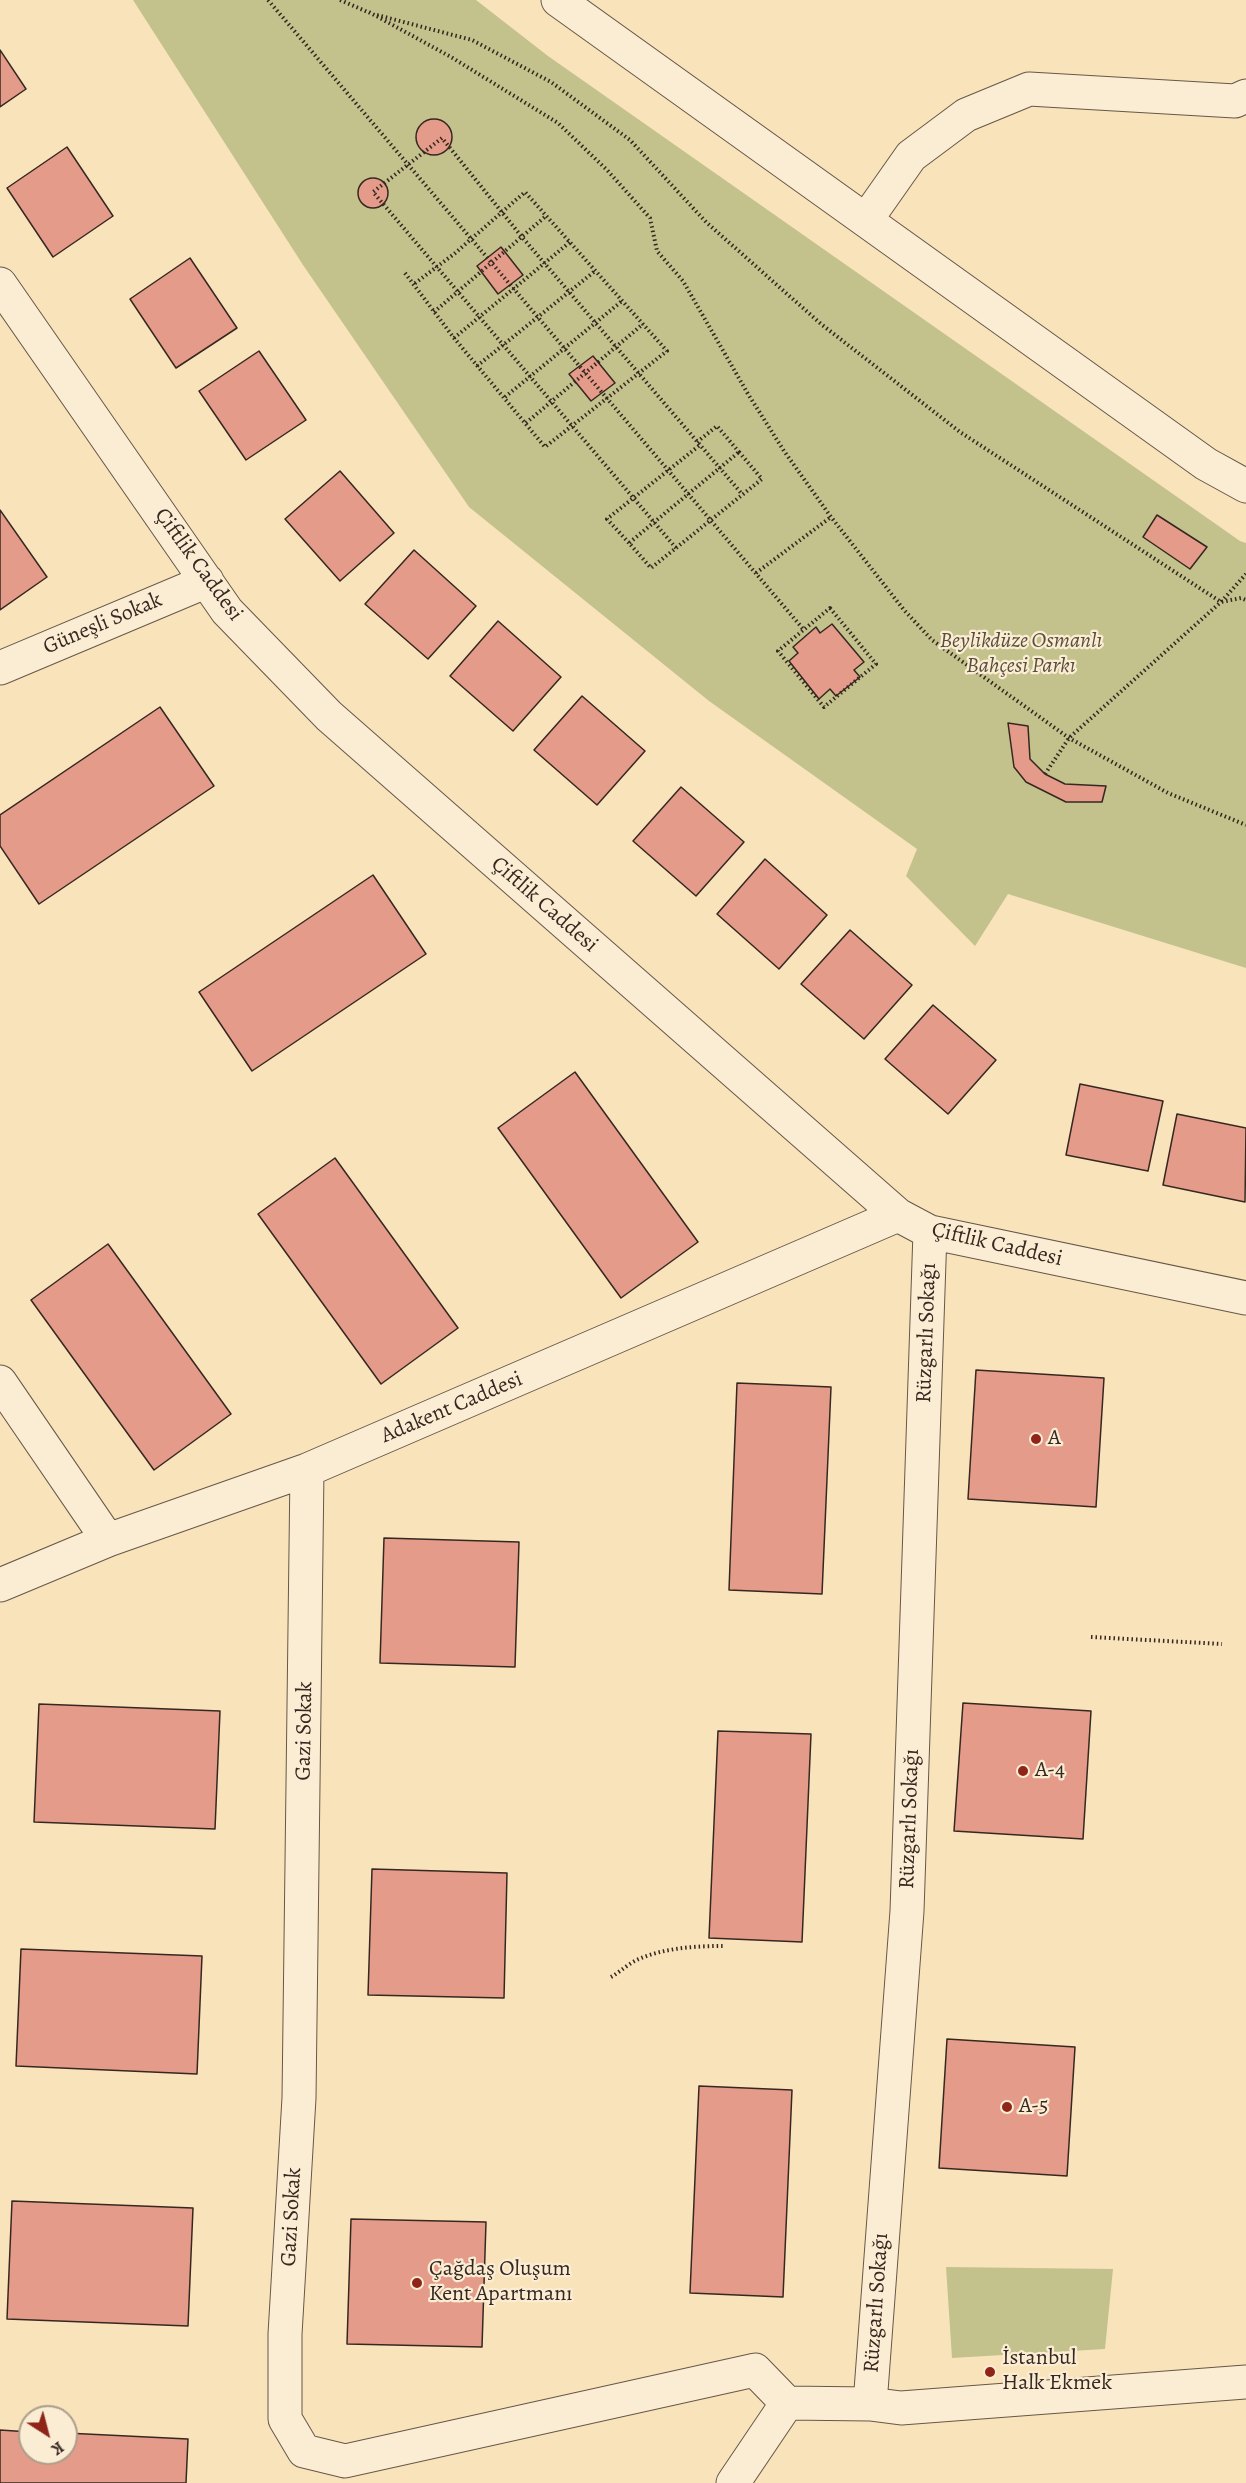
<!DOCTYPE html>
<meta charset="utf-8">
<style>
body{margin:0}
#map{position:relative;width:1246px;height:2483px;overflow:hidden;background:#f9e3bb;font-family:Alegreya,serif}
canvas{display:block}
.north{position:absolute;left:18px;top:2405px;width:60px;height:60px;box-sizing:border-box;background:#fbedd3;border:2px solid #ac9e8c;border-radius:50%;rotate:144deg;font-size:16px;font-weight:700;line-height:24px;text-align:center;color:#362821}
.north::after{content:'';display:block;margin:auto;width:21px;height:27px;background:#8f2418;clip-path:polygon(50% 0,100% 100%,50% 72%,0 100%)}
</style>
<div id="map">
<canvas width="1246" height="2483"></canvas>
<div class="north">K</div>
</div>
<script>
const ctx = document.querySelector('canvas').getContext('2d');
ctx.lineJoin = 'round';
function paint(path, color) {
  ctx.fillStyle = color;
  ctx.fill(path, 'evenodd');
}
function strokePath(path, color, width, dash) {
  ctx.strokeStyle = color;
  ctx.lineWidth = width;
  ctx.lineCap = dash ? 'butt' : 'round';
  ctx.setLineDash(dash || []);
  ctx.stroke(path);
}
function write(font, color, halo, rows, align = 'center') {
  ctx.font = font + ' Alegreya,serif';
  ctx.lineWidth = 4.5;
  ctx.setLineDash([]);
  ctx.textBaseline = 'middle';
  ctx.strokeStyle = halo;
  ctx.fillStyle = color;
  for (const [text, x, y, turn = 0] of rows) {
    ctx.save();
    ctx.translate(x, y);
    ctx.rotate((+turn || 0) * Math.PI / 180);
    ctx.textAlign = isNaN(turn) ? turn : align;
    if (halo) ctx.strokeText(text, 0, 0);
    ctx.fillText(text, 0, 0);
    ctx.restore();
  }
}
const green = new Path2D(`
 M133 0H476L548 56 1240 541 1246 543V968L1008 894 975 946 906 876 917 849 709 701 469 507 303 265Z
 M946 2267 1113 2269 1105 2349 952 2358Z`);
const building = new Path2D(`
 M0 50 26 89 0 107Z
 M416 137a18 18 0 1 1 36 0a18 18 0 1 1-36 0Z
 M67 147 113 216 53 257 7 188Z
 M358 193a15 15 0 1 1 30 0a15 15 0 1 1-30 0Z
 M501 247 523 275 498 294 477 266Z
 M190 258 237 328 176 368 130 299Z
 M259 351 306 420 246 460 199 391Z
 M593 356 615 383 591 401 569 374Z
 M340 471 394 533 340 581 285 519Z
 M0 510 47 577 0 610Z
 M1157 515 1207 547 1190 569 1143 537Z
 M414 550 476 606 428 659 365 604Z
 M498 621 561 677 513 731 450 676Z
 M832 624 864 662 854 670 860 677 836 696 830 689 819 699 789 661 798 653 793 647 816 627 820 633Z
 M582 696 645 751 597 805 534 750Z
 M160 707 214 786 39 904 0 846V815Z
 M1008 723 1028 726 1030 759 1045 774 1065 784 1106 786 1102 802H1066L1026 782 1014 767Z
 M681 787 744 842 696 896 633 841Z
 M765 859 827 915 779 969 717 914Z
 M373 875 426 954 252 1071 199 992Z
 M850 930 912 985 864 1039 801 984Z
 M933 1005 996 1060 948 1114 885 1059Z
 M575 1072 698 1242 621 1298 498 1128Z
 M1080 1084 1163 1101 1148 1171 1066 1155Z
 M1177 1114 1246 1128 1245 1202 1163 1185Z
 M335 1158 458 1328 381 1384 258 1214Z
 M108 1244 231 1414 154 1470 31 1300Z
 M976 1370 1104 1378 1096 1507 968 1499Z
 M737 1383 831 1387 822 1594 729 1590Z
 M384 1538 519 1542 515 1667 380 1663Z
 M963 1703 1091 1711 1083 1839 954 1831Z
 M39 1704 220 1711 215 1829 34 1822Z
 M718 1731 811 1734 802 1942 709 1938Z
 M372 1869 507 1873 504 1998 368 1995Z
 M21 1949 202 1956 197 2074 16 2066Z
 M947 2039 1075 2047 1067 2176 939 2168Z
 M699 2086 792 2090 783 2297 690 2293Z
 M12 2201 193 2208 188 2326 7 2319Z
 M351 2219 486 2222 482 2347 347 2344Z
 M0 2430 30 2432V2453H66V2433L188 2439 186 2483H0Z`);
const path = new Path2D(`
 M268 0 804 630
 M340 0 370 13
 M369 12 451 57 558 123 607 170 650 218 657 251 683 281 748 394 784 451 831 517 904 610 932 640 1069 738 1168 793 1246 825
 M377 15 472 40 551 82 630 140 706 222 821 324 960 432 1221 602 1241 598 1246 600
 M405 273 454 338 545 447 667 351 525 192 454 254 414 284
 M434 312 546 216
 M454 338 570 242
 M477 366 595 271
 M505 397 622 301
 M526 423 643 324
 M697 442 717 426 739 452
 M739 452 762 479 651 568 629 543Z
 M629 543 607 519 700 445
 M676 548 373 192 442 138 522 237 742 494
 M756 573 831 517
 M830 608 876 664 824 707 778 651Z
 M1045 774 1069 738 1221 602 1246 574
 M1091 1637 1222 1644
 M611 1977C620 1972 629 1963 639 1959 664 1948 695 1946 723 1946`);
const minor = new Path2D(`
 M558 0 1206 464 1246 486
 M866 220 911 156 966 115 1029 89 1235 101 1246 96
 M0 284 227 611 329 716 898 1215 930 1232 1246 1298
 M0 668 207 581
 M0 1382 108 1540
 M307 1470 299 2098 285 2334V2419L304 2451 345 2461 755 2370 787 2403
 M0 1585 108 1540 307 1470 898 1215
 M787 2403 870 2404 901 2408 1246 2382
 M870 2404 907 1911 930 1232
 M733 2483 787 2403`);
const markers = [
 [1036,1439,6,"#8f2418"],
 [1023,1771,6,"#8f2418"],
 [1007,2107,6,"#8f2418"],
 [417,2283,6,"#8f2418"],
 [990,2372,6,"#8f2418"]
];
const streetNames = [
 ["Çiftlik Caddesi",198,565,54],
 ["Güneşli Sokak",103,624,-23],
 ["Çiftlik Caddesi",544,905,41],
 ["Çiftlik Caddesi",997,1245,13],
 ["Rüzgarlı Sokağı",927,1333,-88],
 ["Adakent Caddesi",452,1408,-23],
 ["Gazi Sokak",305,1731,-89],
 ["Rüzgarlı Sokağı",910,1819,-88],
 ["Gazi Sokak",292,2217,-87],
 ["Rüzgarlı Sokağı",877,2303,-86]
];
const parkNames = [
 ["Beylikdüze Osmanlı",1021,642],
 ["Bahçesi Parkı",1021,667]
];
const poiNames = [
 ["A",1048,1439],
 ["A-4",1035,1771],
 ["A-5",1019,2107],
 ["Çağdaş Oluşum",429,2270],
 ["Kent Apartmanı",429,2295],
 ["İstanbul",1002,2359],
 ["Halk Ekmek",1002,2384]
];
paint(green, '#c3c28c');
paint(building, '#e59b89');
strokePath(building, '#362821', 1.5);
strokePath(minor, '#675748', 35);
strokePath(path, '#362821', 4, [1.5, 3]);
strokePath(minor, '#fbedd3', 33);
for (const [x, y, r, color] of markers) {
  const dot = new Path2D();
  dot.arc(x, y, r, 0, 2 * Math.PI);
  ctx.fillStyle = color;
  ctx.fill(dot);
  strokePath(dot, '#fbedd3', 2);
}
write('22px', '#362821', '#fbedd3', streetNames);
write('italic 22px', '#594e3c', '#fbedd3', parkNames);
write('22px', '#362821', '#fbedd3', poiNames, 'left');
</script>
